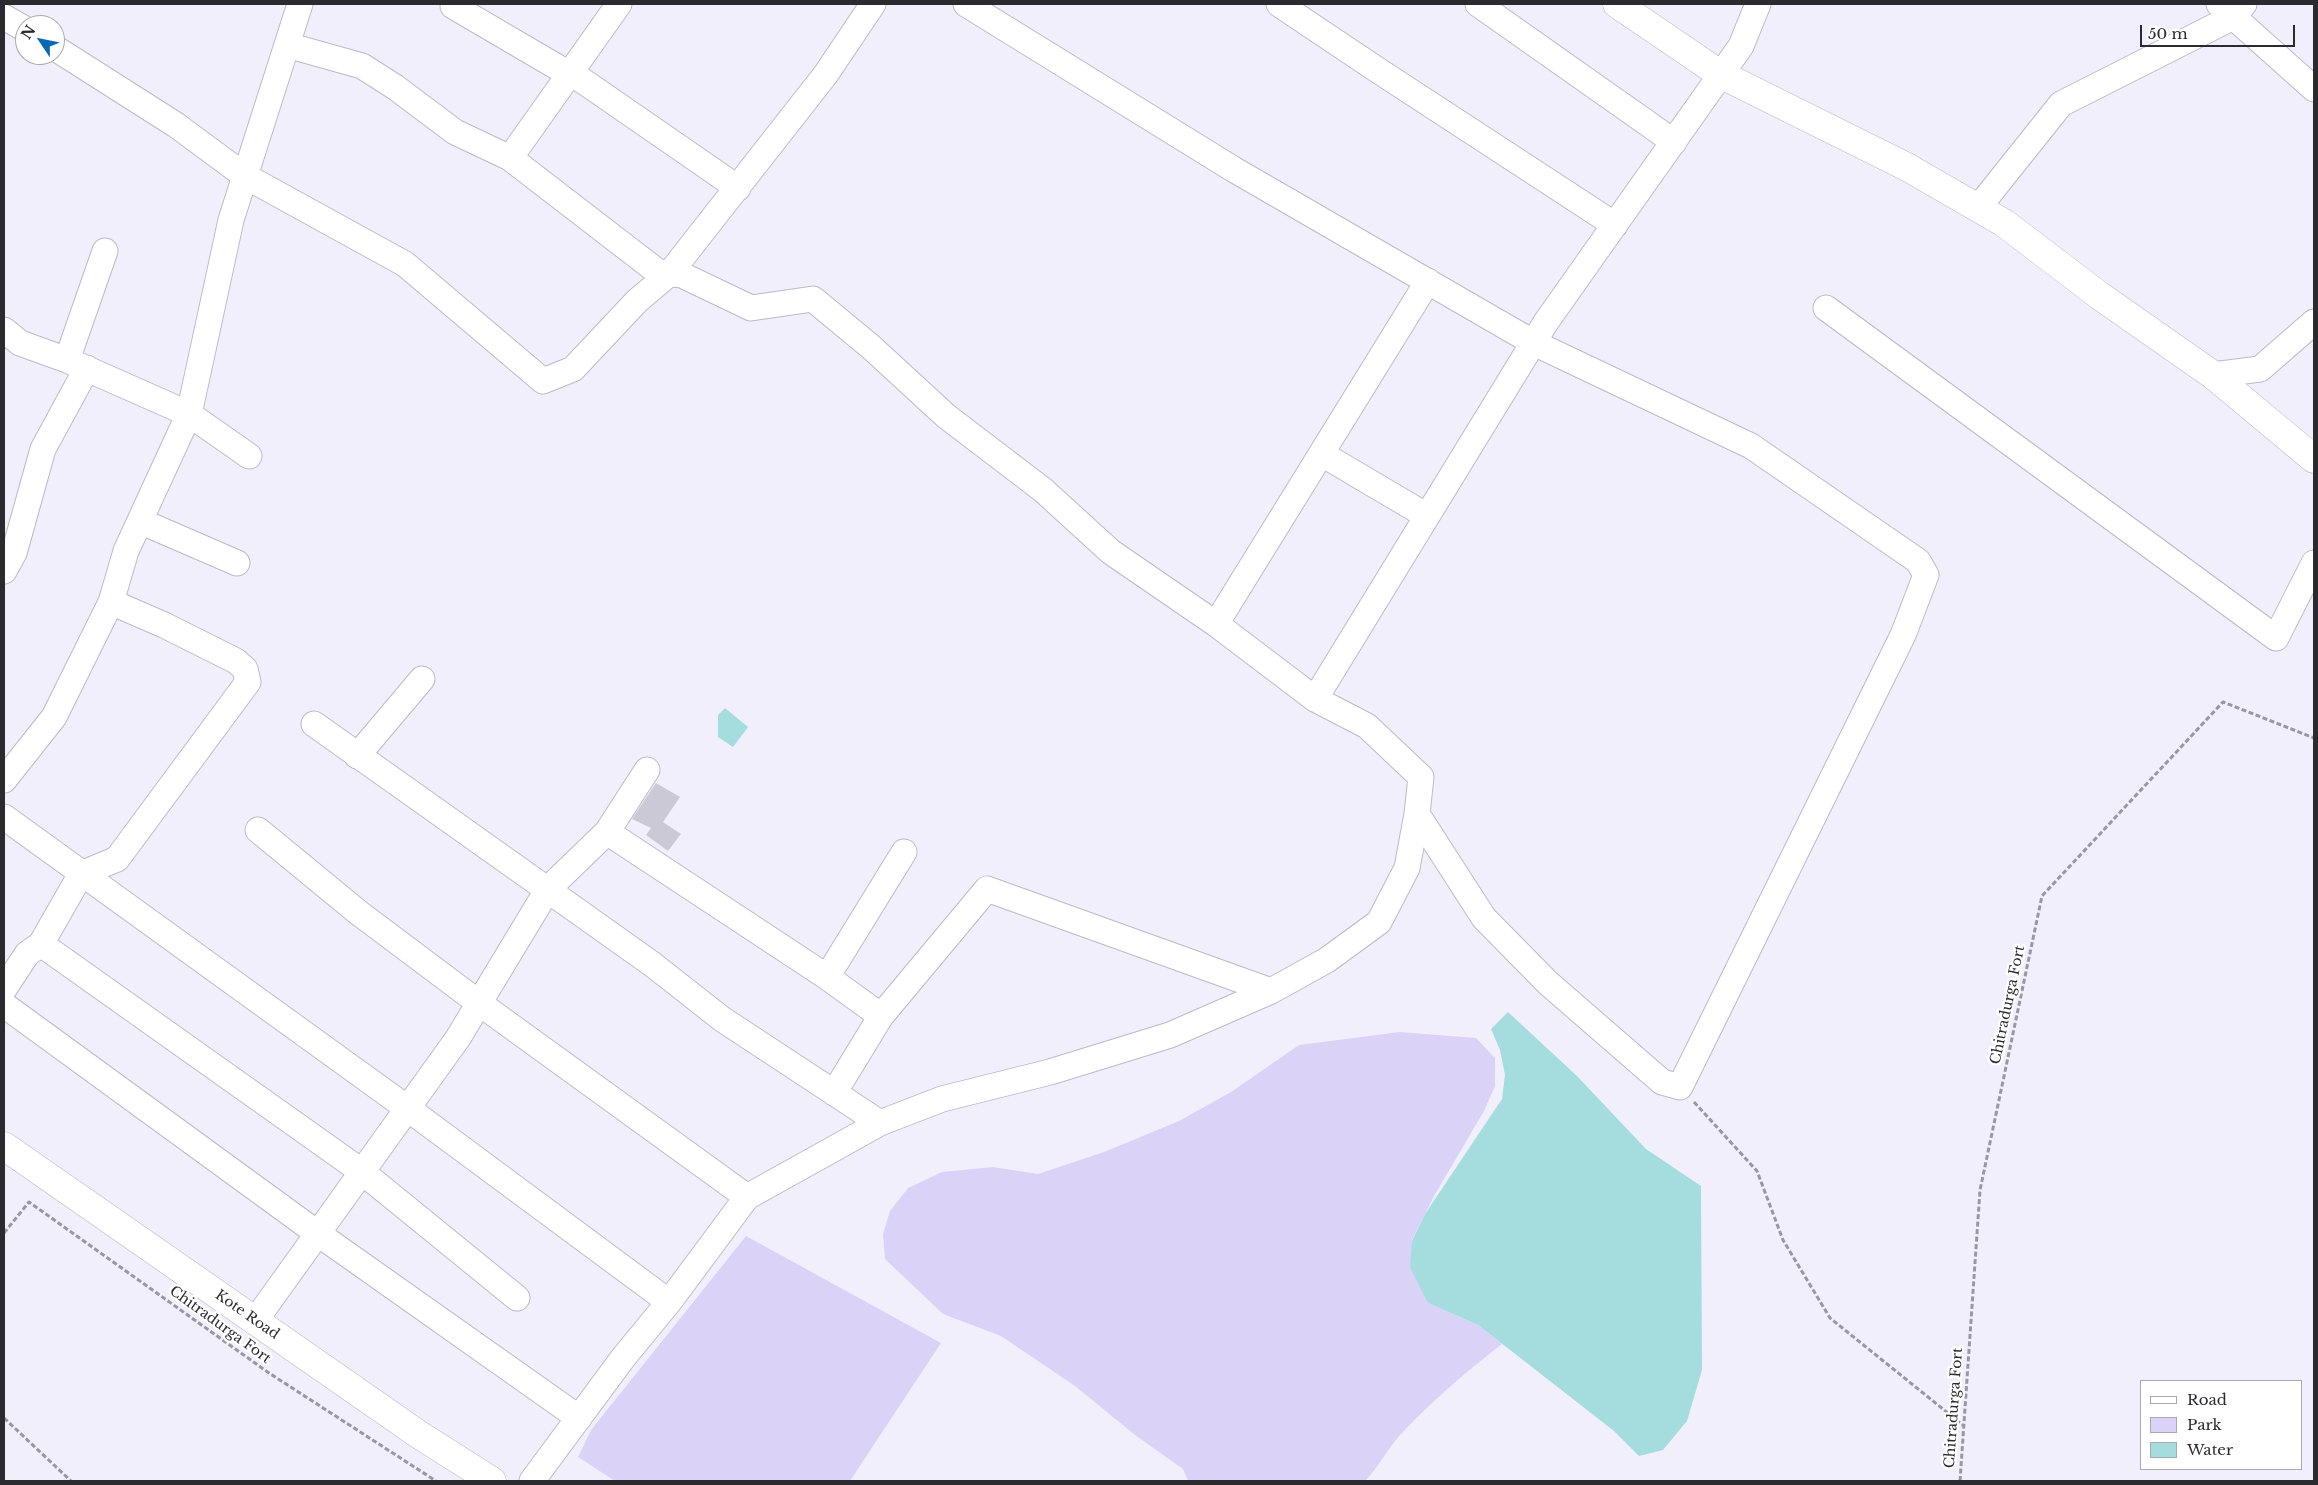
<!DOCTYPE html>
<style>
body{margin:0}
#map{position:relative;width:2318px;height:1485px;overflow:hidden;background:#f2effc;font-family:"Libre Baskerville",serif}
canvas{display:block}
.frame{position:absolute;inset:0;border:5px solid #2b2a2f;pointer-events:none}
.legend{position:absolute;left:2140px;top:1380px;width:162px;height:90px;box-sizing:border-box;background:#fff;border:1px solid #aaaaac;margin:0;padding:6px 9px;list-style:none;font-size:15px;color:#2b2a2f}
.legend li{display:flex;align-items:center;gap:10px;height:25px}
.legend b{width:25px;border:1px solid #aaaaac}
.north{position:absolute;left:15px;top:15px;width:50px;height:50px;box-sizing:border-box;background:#fff;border:1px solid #aaaaac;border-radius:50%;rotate:304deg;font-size:14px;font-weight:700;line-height:20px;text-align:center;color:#2b2a2f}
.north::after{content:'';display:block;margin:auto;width:18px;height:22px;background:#0669b5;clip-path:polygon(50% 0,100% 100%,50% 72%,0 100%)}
.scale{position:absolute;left:2140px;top:25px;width:155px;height:22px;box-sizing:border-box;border:2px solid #2b2a2f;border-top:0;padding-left:6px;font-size:15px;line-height:18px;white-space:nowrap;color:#2b2a2f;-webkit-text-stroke:4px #fff;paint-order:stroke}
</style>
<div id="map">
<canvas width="2318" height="1485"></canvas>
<div class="frame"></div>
<ul class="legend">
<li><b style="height:6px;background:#fff"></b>Road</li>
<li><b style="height:14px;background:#dad3f7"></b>Park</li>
<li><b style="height:14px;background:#a5ddde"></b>Water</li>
</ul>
<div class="north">N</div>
<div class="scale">50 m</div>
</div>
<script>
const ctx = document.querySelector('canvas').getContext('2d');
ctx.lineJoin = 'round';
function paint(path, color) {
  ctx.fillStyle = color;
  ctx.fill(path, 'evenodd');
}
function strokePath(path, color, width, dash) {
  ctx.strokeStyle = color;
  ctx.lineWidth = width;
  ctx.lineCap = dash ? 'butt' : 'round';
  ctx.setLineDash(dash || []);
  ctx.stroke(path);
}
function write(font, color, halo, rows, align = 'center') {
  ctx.font = font + ' "Libre Baskerville",serif';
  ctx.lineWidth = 4.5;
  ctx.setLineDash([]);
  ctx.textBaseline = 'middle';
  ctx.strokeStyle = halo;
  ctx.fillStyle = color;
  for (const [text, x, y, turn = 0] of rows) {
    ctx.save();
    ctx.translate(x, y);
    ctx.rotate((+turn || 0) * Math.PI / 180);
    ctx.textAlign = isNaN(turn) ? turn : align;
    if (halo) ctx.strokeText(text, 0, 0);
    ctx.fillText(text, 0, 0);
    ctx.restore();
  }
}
const green = new Path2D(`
 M1400 1032 1476 1038 1495 1058V1086L1484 1111 1434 1196 1412 1240 1428 1303 1478 1325 1502 1344C1465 1373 1433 1400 1400 1435 1387 1449 1379 1467 1365 1481H1188L1183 1469 1135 1435 1075 1386 1001 1336 943 1314 885 1259 883 1234 890 1211 908 1188 942 1172 993 1167 1038 1174 1104 1152 1179 1121 1231 1092 1299 1045Z
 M746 1236 941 1343 850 1481H615L578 1457 591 1430Z`);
const water = new Path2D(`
 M725 708 748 727 733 747 718 737V715Z
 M1508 1012 1577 1076 1646 1149 1701 1186 1702 1370 1687 1421 1663 1450 1639 1456 1614 1431 1478 1325 1428 1303 1410 1267 1412 1241 1425 1214 1502 1099 1505 1075 1500 1050 1491 1029Z`);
const building = new Path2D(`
 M656 783 680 797 663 822 681 834 668 851 646 835 651 828 632 819Z`);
const path = new Path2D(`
 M1694 1102 1757 1171 1783 1240 1830 1318 1964 1426
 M4 1233 29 1202 269 1373 436 1481
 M4 1418 71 1481
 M1960 1481 1980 1190 2042 896 2223 702 2314 738`);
const minor = new Path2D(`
 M966 4 1233 169 1534 343 1751 446 1918 561 1926 575 1903 635 1680 1087 1662 1082 1548 983 1484 918 1417 814
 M1279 4 1376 69 1615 225
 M1478 4 1674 142
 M2219 4 2314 89
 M453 6 569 74 570 72 738 188
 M4 17 25 29
 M287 45 362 66 395 87 455 132 510 158 658 272 682 275 751 308 813 299 871 347 946 416 1043 490 1111 552 1216 624 1315 699 1367 726 1421 777 1417 814 1407 868 1379 922 1327 960 1271 991 1170 1035 1050 1072 942 1099 880 1123 747 1197 669 1302 623 1358 532 1481
 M55 48 176 125 245 176 405 264 543 381 573 369 637 301 670 273 826 74 873 4
 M510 158 619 4
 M1978 208 2061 104 2231 18 2244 4
 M1826 308 2276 638 2314 563
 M4 330 20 343 67 360 189 414 249 456
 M67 360 105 251
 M2213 375 2260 369 2314 322
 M1322 454 1427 516
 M140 521 237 563
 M4 571 14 553 43 449 87 368
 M1216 624 1428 281
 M1315 699 1546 322 1741 46 1758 4
 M314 724 652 964 722 1019 880 1123
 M357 756 422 679
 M4 780 54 717 111 602 126 551 189 414 231 220 300 4
 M4 817 407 1108 669 1302
 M258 830 359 913 479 1003 747 1197
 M607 832 827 977 881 1016
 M41 944 361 1171 517 1298
 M827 977 904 852
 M4 989 27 954 41 944 81 874 117 859 248 682 245 669 236 661 164 625 111 602
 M4 1005 317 1233 579 1418
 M834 1093 881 1016 987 889 1271 991
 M255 1321 458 1038 548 889 607 832 647 770`);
const tertiary = new Path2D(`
 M1617 4 1720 74 1907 167 2004 223 2100 296 2213 375 2314 459
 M4 1146 418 1434 492 1481`);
const streetNames = [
 ["Chitradurga Fort",2008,1005,-78],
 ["Kote Road",247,1315,35],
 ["Chitradurga Fort",220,1325,36],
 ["Chitradurga Fort",1954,1408,-86]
];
paint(green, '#dad3f7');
paint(water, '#a5ddde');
paint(building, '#cbc9d5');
strokePath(minor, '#bdbac7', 27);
strokePath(tertiary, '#bdbac7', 29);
strokePath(path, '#9997a1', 3, [5, 2.5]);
strokePath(minor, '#fff', 25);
strokePath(tertiary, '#fff', 28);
write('14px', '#2b2a2f', '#fff', streetNames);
</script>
